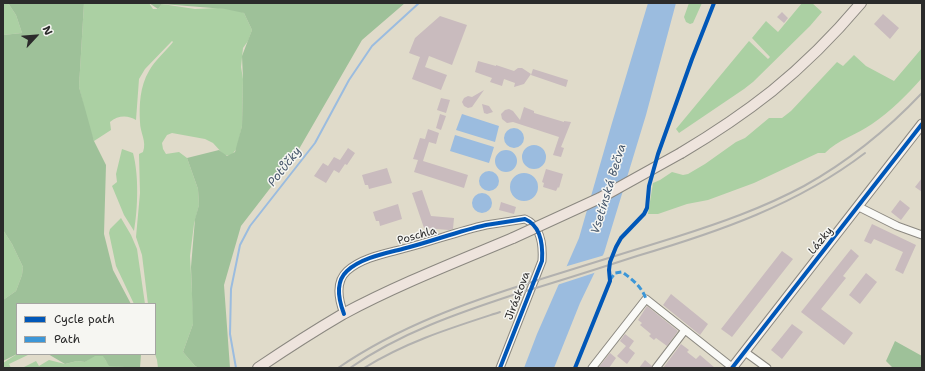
<!DOCTYPE html>
<meta charset="utf-8">
<style>
body{margin:0}
#map{position:relative;width:925px;height:371px;overflow:hidden;background:#e0dbca;font-family:"Shantell Sans",sans-serif}
canvas{display:block}
.frame{position:absolute;inset:0;border:4px solid #2b2b2b;pointer-events:none}
.legend{position:absolute;left:16px;top:303px;width:140px;height:52px;box-sizing:border-box;background:#f6f6f2;border:1px solid #a5a5a2;margin:0;padding:5px 7px;list-style:none;font-size:12px;color:#2b2b2b}
.legend li{display:flex;align-items:center;gap:8px;height:20px}
.legend b{width:20px;border:1px solid #a5a5a2}
.north{position:absolute;left:16px;top:16px;width:40px;height:40px;-webkit-text-stroke:3px #f6f6f2;paint-order:stroke;rotate:64deg;font-size:11px;font-weight:700;line-height:16px;text-align:center;color:#2b2b2b}
.north::after{content:'';display:block;margin:auto;width:14px;height:18px;background:#2b2b2b;clip-path:polygon(50% 0,100% 100%,50% 72%,0 100%)}
</style>
<div id="map">
<canvas width="925" height="371"></canvas>
<div class="frame"></div>
<ul class="legend">
<li><b style="height:5px;background:#0057b8"></b>Cycle path</li>
<li><b style="height:5px;background:#3c96d7"></b>Path</li>
</ul>
<div class="north">N</div>
</div>
<script>
const ctx = document.querySelector('canvas').getContext('2d');
ctx.lineJoin = 'round';
function paint(path, color) {
  ctx.fillStyle = color;
  ctx.fill(path, 'evenodd');
}
function strokePath(path, color, width, dash) {
  ctx.strokeStyle = color;
  ctx.lineWidth = width;
  ctx.lineCap = dash ? 'butt' : 'round';
  ctx.setLineDash(dash || []);
  ctx.stroke(path);
}
function write(font, color, halo, rows, align = 'center') {
  ctx.font = font + ' "Shantell Sans",sans-serif';
  ctx.lineWidth = 3;
  ctx.setLineDash([]);
  ctx.textBaseline = 'middle';
  ctx.strokeStyle = halo;
  ctx.fillStyle = color;
  for (const [text, x, y, turn = 0] of rows) {
    ctx.save();
    ctx.translate(x, y);
    ctx.rotate((+turn || 0) * Math.PI / 180);
    ctx.textAlign = isNaN(turn) ? turn : align;
    if (halo) ctx.strokeText(text, 0, 0);
    ctx.fillText(text, 0, 0);
    ctx.restore();
  }
}
const green = new Path2D(`
 M3 3H8L16 15 22 33 3 35Z
 M84 3H149L153 9H158L162 4 195 9 218 8 238 10 244 13 252 30 248 41 243 48 241 67 243 79 242 126 237 148 231 156 224 155 213 143 205 139 172 133 167 135 162 143 163 149 166 154 179 152 187 158 198 189 199 205 194 224 190 256 193 312V324L183 352 195 366 199 368H158L157 360 155 354V304H148L142 255 136 237 140 193 139 154 143 152C147 141 140 133 140 122 139 105 140 86 149 71 155 60 165 52 173 42L172 41 145 69 139 79 136 120C128 115 118 115 110 122L111 130 94 141 89 128 79 87Z
 M689 3H702L693 23 690 24 686 22 684 17Z
 M802 3H812L822 12 810 26 753 82 744 89 679 133 676 129 749 41 768 59 770 57 752 38 766 21 778 32Z
 M922 48V78C907 95 891 111 872 124 858 134 837 140 825 153H818L754 183 708 200 687 204 658 214H648L653 183 660 180 672 172 683 175 688 174 705 164 736 142 745 138 769 118H782L791 111 837 62 843 66 854 55 866 66 894 81Z
 M122 149 133 153C139 175 138 208 134 231L124 215 112 186 117 182 116 174Z
 M121 218 131 235 137 249 145 304H134L116 266 109 233 110 229Z
 M3 230 12 244 23 267 22 275 16 291 3 300Z
 M17 354H30L9 364 11 368H3V363Z
 M96 354 104 356C107 371 127 364 141 368H22L36 361 39 366 49 360 65 364 77 361 85 362Z`);
const forest = new Path2D(`
 M8 3H84L79 87 94 141 106 165 104 234 113 270 131 304H17V354L3 361V300L16 291 22 275 23 267 12 244 3 230V35L22 33 16 15Z
 M149 3H405L362 40 295 156 241 226 224 285 230 368H199L195 366 183 352 193 324 191 267 195 219 199 205 198 189 187 158 219 150 227 156 235 152 242 126 243 79 242 56 252 30 244 13 225 9 162 4 158 9Z
 M895 341 922 356V368H893L886 361Z
 M48 354H141L140 368 109 366 103 356H95L85 362 77 361 65 364Z`);
const water = new Path2D(`
 M648 3H676L646 115 604 253 580 303 554 368H524L537 334 579 238 612 123Z
 M462 114 499 126 495 142 456 130Z
 M504 138a10 10 0 1 1 20 0a10 10 0 1 1-20 0Z
 M455 135 494 147 489 163 450 151Z
 M522 157a12 12 0 1 1 24 0a12 12 0 1 1-24 0Z
 M495 161a11 11 0 1 1 22 0a11 11 0 1 1-22 0Z
 M479 181a10 10 0 1 1 20 0a10 10 0 1 1-20 0Z
 M510 187a14 14 0 1 1 28 0a14 14 0 1 1-28 0Z
 M472 203a10 10 0 1 1 20 0a10 10 0 1 1-20 0Z`);
const pier = new Path2D(`
 M605 255 597 272 557 285 564 267Z`);
const stream = new Path2D(`
 M236 368 230 334 231 289 240 245 250 226 315 143 349 80 372 46 419 3`);
const building = new Path2D(`
 M782 12 788 18 784 23 777 17Z
 M883 14 899 28 890 39 874 24Z
 M440 16 467 25 452 65 429 56 425 67 447 75 441 90 412 79 420 57 409 53 415 38Z
 M478 61 496 66V65L514 71 518 68H522L531 74 524 84 514 87 515 83 504 79 502 86 490 82 492 78 475 72Z
 M533 69 568 80 566 87 531 75Z
 M484 90 472 107 468 108 464 106 462 102 464 98 468 96 472 97Z
 M441 98 450 100 446 113 437 110Z
 M482 104 489 106 493 112 487 114 484 113Z
 M524 107 534 111V113L564 122V121L571 122 561 147 564 148 561 157 553 155 559 137 513 122 507 123 502 119 501 114 505 110 509 109 513 111 520 120Z
 M440 114 446 116 441 130 436 128Z
 M428 129 439 133 436 144 429 142 423 161 468 175 464 188 414 172 418 160 413 159 420 138 425 139Z
 M348 148 355 153 347 165 345 164 339 173 334 170 326 183 314 176 323 163 328 166 334 157 340 160Z
 M387 168 392 183 369 189 368 185H365L362 175Z
 M546 169 563 174 559 188 558 187 556 191 543 187 544 183 542 182Z
 M922 178V192L915 187Z
 M422 190 431 216 454 218 453 229 449 230 424 228 412 193Z
 M900 200 910 208 901 220 891 212Z
 M501 202 516 207 514 214 499 210Z
 M398 204 402 219 380 226 379 221H376L373 212Z
 M872 224 916 245 903 274 895 270 903 252 874 239 871 244 864 241Z
 M851 249 859 256 843 276 846 278 821 309 853 333 844 345 801 312Z
 M782 251 793 259 732 337 721 329Z
 M866 273 877 282 860 304 849 295Z
 M671 294 708 324 700 335 663 305Z
 M647 306 678 331 667 346 656 338 654 340 649 336 651 334 640 325 642 323 638 320Z
 M792 324 803 332 782 359 771 350Z
 M625 334 634 341 629 348 635 353 627 364 617 356 626 346 620 341Z
 M681 344 689 350 687 352 696 359 700 355 715 368H663Z
 M610 353 616 358 609 368H598Z
 M645 360 652 366 651 368H639Z`);
const street = new Path2D(`
 M859 207 897 226 922 235
 M344 314C339 301 335 282 347 271 362 257 388 253 406 248 433 241 459 231 486 225 499 223 512 221 525 219 541 226 543 246 542 261L500 368
 M745 352 767 368
 M592 368 646 299 733 368
 M656 368 685 330`);
const secondary = new Path2D(`
 M732 368 922 124`);
const primary = new Path2D(`
 M681 153C713 134 743 114 772 91 804 65 834 35 861 3
 M258 368C286 349 314 331 343 314 397 285 456 262 513 238`);
const rail = new Path2D(`
 M338 368C399 326 468 302 538 280 584 266 630 251 676 237 720 223 763 208 804 186 849 161 887 130 922 93
 M350 368C400 333 458 313 516 294 556 282 597 269 637 256 718 232 797 205 865 153
 M364 368C408 341 451 328 500 312`);
const primaryBridge = new Path2D(`
 M513 238 600 198 681 153`);
const quiet = new Path2D(`
 M610 280 615 273 622 272C632 279 642 287 646 299`);
const cycleway = new Path2D(`
 M344 314C339 301 335 282 347 271 362 257 388 253 406 248 433 241 459 231 486 225 499 223 512 221 525 219 541 226 543 246 542 261L500 368
 M575 368 610 281 609 270 610 262 616 247 621 238 644 214 647 208 649 186 658 154 692 59 714 3
 M732 368 922 124`);
const streetNames = [
 ["Poschla",417,236,-16],
 ["Lázky",821,241,-51],
 ["Jiráskova",518,296,-69]
];
const waterNames = [
 ["Potůčky",285,167,-52],
 ["Vsetínská Bečva",609,189,-73]
];
paint(green, '#abd0a3');
paint(forest, '#9ec199');
paint(water, '#9bbcdf');
paint(pier, '#e0dbca');
strokePath(stream, '#9bbcdf', 2);
paint(building, '#c9bbbe');
strokePath(street, '#8b8880', 9);
strokePath(secondary, '#8b8880', 11);
strokePath(primary, '#8b8880', 12);
strokePath(street, '#fafaf7', 7);
strokePath(secondary, '#f5f1ed', 9);
strokePath(primary, '#eee4dd', 10);
strokePath(rail, '#b2b1af', 2);
strokePath(primaryBridge, '#8b8880', 12, []);
strokePath(primaryBridge, '#eee4dd', 10);
strokePath(quiet, '#3c96d7', 3, [6, 3]);
strokePath(cycleway, '#0057b8', 4);
write('11px', '#2b2b2b', '#f6f6f2', streetNames);
write('italic 12px', '#48596d', '#f6f6f2', waterNames);
</script>
